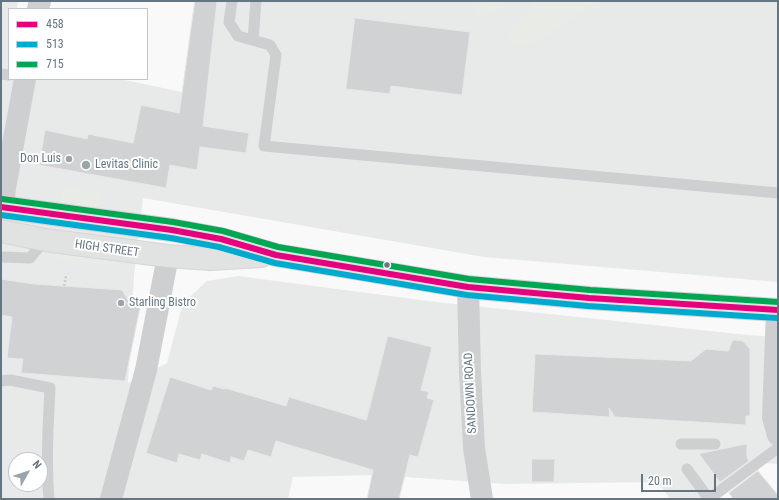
<!DOCTYPE html>
<style>
body{margin:0}
#map{position:relative;width:779px;height:500px;overflow:hidden;background:#f9f9f9;font-family:"Roboto Condensed",sans-serif}
canvas{display:block}
.frame{position:absolute;inset:0;border:2px solid #657683;pointer-events:none}
.legend{position:absolute;left:8px;top:8px;width:140px;height:72px;box-sizing:border-box;background:#fff;border:1px solid #c1c8cd;margin:0;padding:5px 7px;list-style:none;font-size:12px;color:#657683}
.legend li{display:flex;align-items:center;gap:8px;height:20px}
.legend b{width:20px;border:1px solid #c1c8cd}
.north{position:absolute;left:8px;top:452px;width:40px;height:40px;box-sizing:border-box;background:#fff;border:1px solid #c1c8cd;border-radius:50%;rotate:51deg;font-size:11px;font-weight:700;line-height:16px;text-align:center;color:#657683}
.north::after{content:'';display:block;margin:auto;width:14px;height:18px;background:#99a4ac;clip-path:polygon(50% 0,100% 100%,50% 72%,0 100%)}
.scale{position:absolute;left:641px;top:474px;width:75px;height:18px;box-sizing:border-box;border:2px solid #657683;border-top:0;padding-left:5px;font-size:12px;line-height:14px;white-space:nowrap;color:#657683;-webkit-text-stroke:3px #fff;paint-order:stroke}
</style>
<div id="map">
<canvas width="779" height="500"></canvas>
<div class="frame"></div>
<ul class="legend">
<li><b style="height:5px;background:#e5007d"></b>458</li>
<li><b style="height:5px;background:#00a9ce"></b>513</li>
<li><b style="height:5px;background:#00a651"></b>715</li>
</ul>
<div class="north">N</div>
<div class="scale">20 m</div>
</div>
<script>
const ctx = document.querySelector('canvas').getContext('2d');
ctx.lineJoin = 'round';
function paint(path, color) { ctx.fillStyle = color; ctx.fill(path, 'evenodd'); }
function stroke(path, color, width, dash) { ctx.strokeStyle = color; ctx.lineWidth = width; ctx.lineCap = dash ? 'butt' : 'round'; ctx.setLineDash(dash || []); ctx.stroke(path); }
function label(font, color, halo, rows, align = 'center') {
  ctx.font = font + ' "Roboto Condensed",sans-serif'; ctx.lineWidth = 4; ctx.setLineDash([]); ctx.textBaseline = 'middle'; ctx.strokeStyle = halo; ctx.fillStyle = color; for (const [text, x, y, turn = 0] of rows) {
    ctx.save(); ctx.translate(x, y); ctx.rotate((+turn || 0) * Math.PI / 180); ctx.textAlign = isNaN(turn) ? turn : align; if (halo) ctx.strokeText(text, 0, 0); ctx.fillText(text, 0, 0); ctx.restore();
  }
}
paint(new Path2D(`
 M1,1h17l-1,8h-8v70h111l62,13 13,-91h583v281l-294,-25 -341,-59 -9,77 -6,108 39,-20 16,-60 24,-22 31,-5 198,26 312,33 30,2v127l-13,-1 -47,36h-48l-12,-17 -152,2 -131,-9 -82,2 -5,22h-287zM16,460h24v24h-24z`), '#e8e9e9');
paint(new Path2D(`
 M484,1h22l-7,7 -22,13 -3,-13z
 M534,1h65l-61,40 -23,5 -8,-12 17,-17z
 M63,186l38,8 -1,11 -3,3 -38,-4z
 M1,246l25,3 3,2 -3,2 -25,-3z
 M52,254l54,5 1,4 -4,2 -49,-8 -3,-2z`), '#e8ebe6');
const building = new Path2D(`
 M195,1h22l-14,125 46,7 -3,20 -46,-6 -3,23 -27,-5 -4,23 -127,-23 6,-35 42,9 1,-5 45,9 8,-38 38,8z
 M355,18l115,14 -8,63 -71,-9 -1,8 -44,-5z
 M1,279l33,5 88,6 6,10 13,3 -16,78 -104,-8 2,-14 -16,-1 5,-41 -11,-2z
 M388,336l44,11 -11,43 8,2 -2,6 7,2 -16,57 -8,-2 -11,44h-32l6,-29 -97,-29 -5,16 -23,-7 -4,11 -13,-4 -1,6 -28,-9 -2,6 -21,-6 -2,9 -31,-10 24,-76 41,13 2,-4 11,3 1,-1 61,18 3,-9 77,23z
 M733,340l10,1 7,8v67h-4v9l-131,-8 -6,-9 1,9 -78,-5 3,-58 156,7 15,-12 22,2z
 M747,444v14l2,3 -29,21 -21,-28z
 M532,459h23l-1,23h-22z
 M758,471l20,24v4h-45l-4,-6z`);
paint(building, '#d0d2d3');
stroke(building, '#e8e8e8', 1);
const primary = new Path2D(`
 M1,207l171,23 49,9 55,16 192,32 121,11 189,12
 M1,231l44,9 123,16 42,3 51,-3`);
stroke(primary, '#d5d6d7', 24);
stroke(new Path2D(`
 M64,286l2,-10`), '#cbcccd', 2.5, [2, 2]);
stroke(new Path2D(`
 M232,1l-3,21 9,14 32,9 6,10 -12,91 514,47
 M253,40l3,-39
 M1,74l8,1
 M1,257l29,1 15,-18
 M1,381l9,-1 40,8c-2,37 -4,74 -1,111
 M681,444h34
 M687,469l22,30 69,-51`), '#cecfd0', 11);
stroke(new Path2D(`
 M38,9l2,-8
 M3,207l2,-19 20,-109
 M468,287l2,85 4,76 8,51
 M777,310l-4,107 5,18
 M111,499l35,-129 22,-114`), '#cecfd0', 22);
stroke(primary, '#e1e2e2', 22);
stroke(new Path2D(`
 M1,207l171,23 49,9 55,16 192,32 121,11 189,12`), '#e5007d', 6);
stroke(new Path2D(`
 M1,215l170,23 48,9 56,16 192,32 121,11 189,12`), '#00a9ce', 6);
stroke(new Path2D(`
 M2,199l171,23 50,9 55,16 191,32 121,11 188,12`), '#00a651', 6);
for (const [x, y, r, color] of [
 [69,159,4,"#99a4ac"],
 [86,165,5,"#99a4ac"],
 [387,265,3.5,"#657683"],
 [121,303,4,"#99a4ac"]
]) { const dot = new Path2D(); dot.arc(x, y, r, 0, 2 * Math.PI); ctx.fillStyle = color; ctx.fill(dot); stroke(dot, '#fff', 1.5); }
label('12px', '#657683', '#fff', [
 ["Don Luis",61,159,"right"],
 ["Levitas Clinic",95,165],
 ["Starling Bistro",129,303]
], 'left');
label('12px', '#657683', '#fff', [
 ["HIGH STREET",107,249,8],
 ["SANDOWN ROAD",471,393,-93]
]);
</script>
